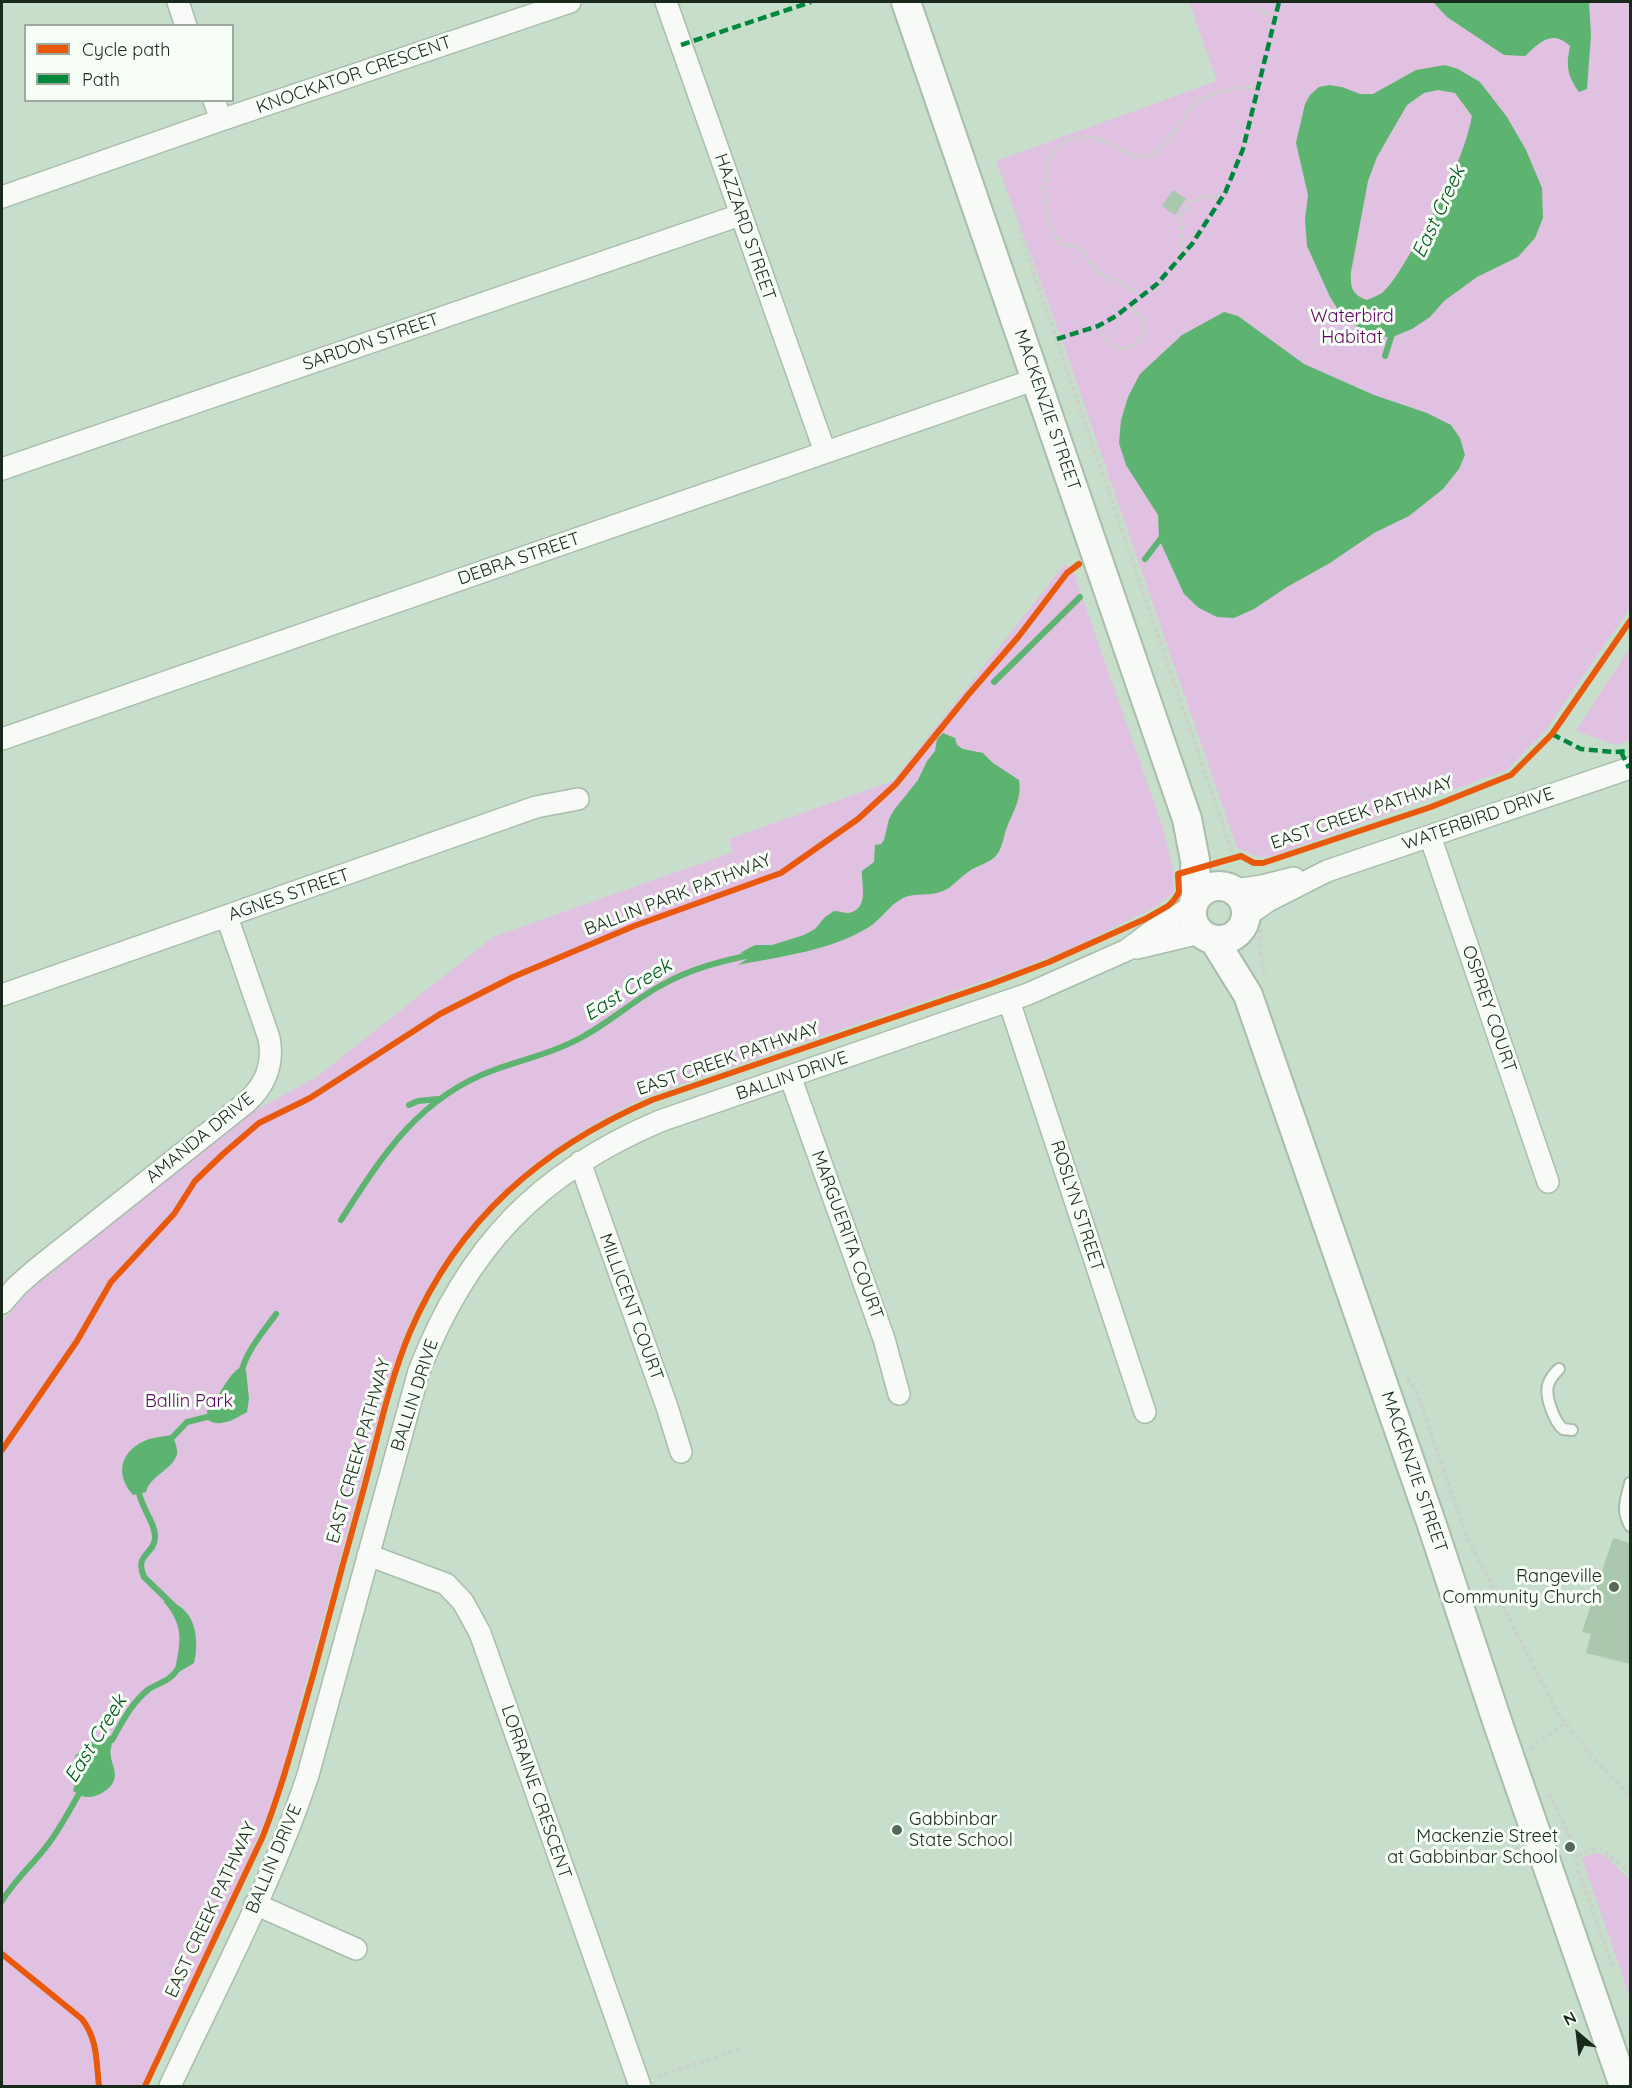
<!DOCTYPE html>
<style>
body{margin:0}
#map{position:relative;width:1632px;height:2088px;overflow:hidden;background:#c7deca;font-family:Quicksand,sans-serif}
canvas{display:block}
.frame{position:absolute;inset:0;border:3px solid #19291b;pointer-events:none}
.legend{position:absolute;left:24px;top:24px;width:210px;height:78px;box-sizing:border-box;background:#f6fef6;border:2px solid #9ea99e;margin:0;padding:8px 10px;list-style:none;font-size:18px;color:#19291b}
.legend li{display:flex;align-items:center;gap:12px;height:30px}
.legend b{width:30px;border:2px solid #9ea99e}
.north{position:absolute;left:1548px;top:2004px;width:60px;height:60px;-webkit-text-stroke:4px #f6fef6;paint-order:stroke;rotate:332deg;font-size:16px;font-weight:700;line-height:24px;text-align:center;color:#19291b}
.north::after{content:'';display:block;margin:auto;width:21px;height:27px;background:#19291b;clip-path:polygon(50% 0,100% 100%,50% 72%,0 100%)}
</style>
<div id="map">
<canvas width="1632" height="2088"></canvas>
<div class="frame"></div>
<ul class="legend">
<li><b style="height:8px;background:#e8590c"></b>Cycle path</li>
<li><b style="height:8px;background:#00873e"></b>Path</li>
</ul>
<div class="north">N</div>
</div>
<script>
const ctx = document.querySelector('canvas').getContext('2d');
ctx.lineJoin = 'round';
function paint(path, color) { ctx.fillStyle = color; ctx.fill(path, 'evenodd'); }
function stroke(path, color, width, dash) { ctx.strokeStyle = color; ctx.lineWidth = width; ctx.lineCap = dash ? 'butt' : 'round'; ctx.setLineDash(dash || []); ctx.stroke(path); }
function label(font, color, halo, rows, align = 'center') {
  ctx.font = font + ' Quicksand,sans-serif'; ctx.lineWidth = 6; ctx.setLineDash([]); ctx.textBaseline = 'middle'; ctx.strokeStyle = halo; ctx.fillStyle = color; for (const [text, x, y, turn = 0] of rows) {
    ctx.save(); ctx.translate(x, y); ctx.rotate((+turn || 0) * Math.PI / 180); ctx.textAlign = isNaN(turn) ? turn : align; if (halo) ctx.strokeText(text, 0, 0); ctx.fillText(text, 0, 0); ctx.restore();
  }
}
paint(new Path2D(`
 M1189,2h441v606l-84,122 -39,40 -234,86 -14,1 -22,-9 -176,-511 -65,-176 221,-80z
 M1064,565l8,3 90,257 11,44 1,24 -22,16 -82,40 -51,20 -369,126c-83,39 -145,83 -199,159 -18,24 -34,50 -45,78 -23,58 -36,119 -53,179 -23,86 -48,172 -70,258l-11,34 -26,62 -104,221h-140v-763l23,-28 17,-15 212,-169 63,-34 176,-140 240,-85 -4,-13 164,-58z
 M1630,647v93l-14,5 -40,-14z
 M1596,1853l8,2 26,25v118l-48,-140z`), '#e0c1e1');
paint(new Path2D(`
 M1433,2h156l2,33 -4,54 -8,3c-12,-17 -13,-26 -9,-46 -18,-17 -30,-4 -45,10l-21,-1 -57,-38z
 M1445,65l13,4 22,13 27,35 19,33 16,38 1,30 -8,20 -17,19 -41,20 -33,24 -14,16 -18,12 -22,9 -28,-9 -18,-10 -14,-22 -23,-51 -2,-27 3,-24 -12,-52 9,-39 5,-9 9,-8 10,-2 13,2 18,7h13l43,-24zM1438,90l17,3 17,23c-9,46 -37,96 -61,136 -8,13 -17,29 -27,39 -4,4 -11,6 -17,9 -15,-5 -17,-13 -16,-28l17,-91 9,-24 30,-52 17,-12z
 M1224,312l14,4 66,48 70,31 53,18 24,12 9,13 5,17 -6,14 -16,20 -34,27 -35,17 -44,30 -43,24 -33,22 -20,9 -17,-1 -18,-9 -15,-14 -25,-55 -1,-24 -32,-50 -7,-22 2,-23 7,-23 12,-23 42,-39z
 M943,733l12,5 2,7 6,4 20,4 10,10 26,17c3,18 -5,30 -12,47 -3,8 -4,18 -9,26 -6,10 -21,12 -30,19 -9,6 -15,15 -25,19 -13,6 -27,1 -40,7 -14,7 -21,21 -34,29 -39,24 -87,29 -131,38l15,-10 -13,-2 15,-8h17l32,-10 11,-6 10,-12 9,-6c5,0 10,2 14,2 22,-3 13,-30 14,-42l12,-9 1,-17 6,-1 3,-4 5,-21 5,-9 24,-30 9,-19 8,-10 2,-12z
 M242,1367l4,3 3,29 -2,13c-12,7 -26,16 -39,8l-1,-9c12,-12 21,-39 35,-44z
 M173,1435c1,6 5,13 4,19 -4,16 -27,21 -31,38l-13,3c-20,-23 -11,-46 16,-56 8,-2 16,-3 24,-4z
 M163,1601c4,1 10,2 14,4 20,10 22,39 17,58l-20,12c6,-31 12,-48 -11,-74z
 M116,1733c-3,8 -7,16 -5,24 1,8 6,15 3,23 -3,10 -18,18 -28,17 -4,0 -9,-4 -13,-6l2,-7 -4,-15 5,-14 13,-13 12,-1z`), '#5db470');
stroke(new Path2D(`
 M1385,356l8,-25
 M1145,559l20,-26
 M994,682l86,-85
 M409,1105l9,-4 20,-2
 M341,1220c41,-64 78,-123 153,-150 31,-11 62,-18 90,-34 27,-15 49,-35 76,-50 31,-18 65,-26 100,-33
 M241,1374c4,-22 23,-43 35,-60
 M169,1441l18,-19 28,-7
 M138,1487c1,19 18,35 17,51 -1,17 -21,16 -11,39l32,31
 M112,1740c10,-18 20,-38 37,-51 10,-6 22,-9 28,-19
 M2,1901c12,-20 30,-36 44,-54 15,-19 25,-40 37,-60`), '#5db470', 6);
paint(new Path2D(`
 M1173,190l13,9 -11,16 -13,-9z
 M1613,1538l17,5v121l-44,-11 5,-19 -9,-2z`), '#a9c8ad');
const service = new Path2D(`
 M1559,1369c-5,5 -9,9 -11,16 -3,12 6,36 15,44l9,1
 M1630,1483c-4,18 -9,26 0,43`);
const minor = new Path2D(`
 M178,2l8,24
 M666,2l159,450
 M214,100l7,20
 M2,197l219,-77 349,-118
 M2,469l738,-254
 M2,739l1034,-360
 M1430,836l118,346
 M1235,890l27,-4 32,-8
 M1246,916l22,-15 59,-30 303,-103
 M1137,948l63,-15
 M2,995l534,-188 42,-8
 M1009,1001l136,411
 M790,1076l94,263 15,55
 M580,1162l87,245 14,45
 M2,1303l15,-17 17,-15 213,-169c19,-18 27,-38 22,-64l-42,-121
 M368,1555l78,29 17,18 17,31 160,453
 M255,1904l101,45
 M170,2086c48,-102 102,-203 138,-311l111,-404c48,-124 119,-198 241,-250l368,-127 99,-44 24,-18 42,-26`);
const secondary = new Path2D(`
 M906,2l281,817 8,41 1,39
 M1192 913a27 27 0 1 1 54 0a27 27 0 1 1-54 0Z
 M1214,940l34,55 184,530 66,199 126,362`);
stroke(service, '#aabcac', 14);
stroke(minor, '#aabcac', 24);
stroke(secondary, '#aabcac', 32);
stroke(new Path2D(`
 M1252,2l7,8 16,8
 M1019,230l215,627
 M1184,253l-4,-37 11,-15 34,-8
 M1141,296l-21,-14 -23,-11 -6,-6 -10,-18 -20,-3c-24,-31 -27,-112 29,-107 24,2 43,31 67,15 9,-6 16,-20 23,-29 4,-6 8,-13 14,-18 15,-15 45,-16 65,-19
 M1098,326c9,18 25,32 43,14 4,-4 6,-7 5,-12 -1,-8 -10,-17 -15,-24
 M1261,929c-4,15 1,31 4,46
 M1407,1378l9,12 51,147 92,178 32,40 39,41
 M1530,1749l35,-27
 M1549,1793c13,29 27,48 30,80l35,96
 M1578,1856l12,-6 10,-2 30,25
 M657,2077l85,-29`), '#cbd2cc', 4, [4.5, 3]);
stroke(service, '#f7faf7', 10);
stroke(minor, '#f7faf7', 21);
stroke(secondary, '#f7faf7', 28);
stroke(new Path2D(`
 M681,45l130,-43
 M1057,339l41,-13 18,-10 41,-32 35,-40 33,-51 18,-44 36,-147
 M1552,734l29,15 33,3 16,-1
 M1621,752l8,16`), '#00873e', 4.5, [9, 4.5]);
stroke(new Path2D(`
 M2,1450l75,-109 34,-59 63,-68 21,-33 28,-27 36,-31 51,-25 130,-84 73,-37 121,-51 147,-53 77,-54 38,-35 72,-89 51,-59 48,-63 12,-9
 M2,1954l80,65c16,21 14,42 17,67
 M145,2086l118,-250c21,-54 35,-109 51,-164 16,-61 33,-123 50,-184 14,-52 25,-106 46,-156 48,-112 131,-184 242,-232l339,-116 58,-22 96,-43 23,-13 6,-6 5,-8 -1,-18 63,-18 13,7h9l168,-56 80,-32 41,-41 78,-113`), '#e8590c', 6);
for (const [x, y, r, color] of [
 [1614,1587,6,"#566858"],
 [897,1830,6,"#566858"],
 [1570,1847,6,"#566858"]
]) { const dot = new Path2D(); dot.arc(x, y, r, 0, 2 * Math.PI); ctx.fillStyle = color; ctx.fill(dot); stroke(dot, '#f6fef6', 2); }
label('18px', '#19291b', '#f6fef6', [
 ["KNOCKATOR CRESCENT",354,75,-19],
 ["HAZZARD STREET",745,227,71],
 ["SARDON STREET",371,342,-19],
 ["MACKENZIE STREET",1047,410,71],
 ["DEBRA STREET",519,559,-19],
 ["EAST CREEK PATHWAY",1362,813,-19],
 ["WATERBIRD DRIVE",1478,819,-19],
 ["AGNES STREET",289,895,-19],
 ["BALLIN PARK PATHWAY",678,895,-21],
 ["OSPREY COURT",1489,1009,71],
 ["EAST CREEK PATHWAY",728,1059,-19],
 ["BALLIN DRIVE",792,1076,-19],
 ["AMANDA DRIVE",200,1138,-39],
 ["ROSLYN STREET",1077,1206,72],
 ["MARGUERITA COURT",847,1235,70],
 ["MILLICENT COURT",631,1307,70],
 ["BALLIN DRIVE",415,1395,-72],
 ["EAST CREEK PATHWAY",359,1451,-74],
 ["MACKENZIE STREET",1414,1472,71],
 ["LORRAINE CRESCENT",536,1792,71],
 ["BALLIN DRIVE",274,1859,-67],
 ["EAST CREEK PATHWAY",211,1910,-65]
]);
label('18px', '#600762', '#f6fef6', [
 ["Waterbird",1352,317],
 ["Habitat",1352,338],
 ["Ballin Park",189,1402]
]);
label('18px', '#19291b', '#f6fef6', [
 ["Rangeville",1602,1577],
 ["Community Church",1602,1598],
 ["Gabbinbar",909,1820,"left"],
 ["State School",909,1841,"left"],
 ["Mackenzie Street",1558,1837],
 ["at Gabbinbar School",1558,1858]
], 'right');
label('italic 20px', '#02561d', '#f6fef6', [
 ["East Creek",1439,212,-65],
 ["East Creek",628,990,-32],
 ["East Creek",96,1739,-58]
]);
</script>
